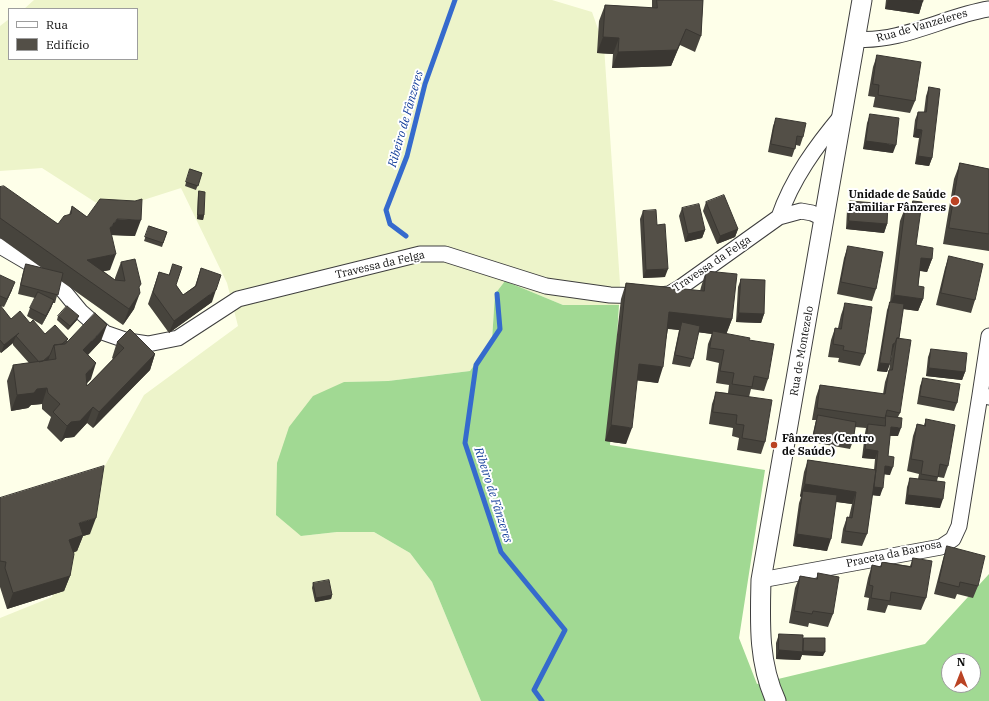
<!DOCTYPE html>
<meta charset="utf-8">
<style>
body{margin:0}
#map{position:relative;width:989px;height:701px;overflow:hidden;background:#feffe9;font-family:"IBM Plex Serif",serif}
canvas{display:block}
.legend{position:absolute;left:8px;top:8px;width:130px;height:52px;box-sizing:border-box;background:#fff;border:1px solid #9d9d9d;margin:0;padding:5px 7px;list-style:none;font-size:12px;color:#0b0b0b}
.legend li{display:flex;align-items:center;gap:8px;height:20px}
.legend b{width:20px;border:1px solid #9d9d9d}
.north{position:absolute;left:941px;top:653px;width:40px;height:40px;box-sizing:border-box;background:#fff;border:1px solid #9d9d9d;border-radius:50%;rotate:0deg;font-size:11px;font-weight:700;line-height:16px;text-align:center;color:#0b0b0b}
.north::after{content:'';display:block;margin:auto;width:14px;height:18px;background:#ba4324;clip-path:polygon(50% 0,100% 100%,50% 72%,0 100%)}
</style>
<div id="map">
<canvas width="989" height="701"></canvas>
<ul class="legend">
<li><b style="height:5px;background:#fff"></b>Rua</li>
<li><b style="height:11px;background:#534f47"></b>Edifício</li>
</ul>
<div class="north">N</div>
</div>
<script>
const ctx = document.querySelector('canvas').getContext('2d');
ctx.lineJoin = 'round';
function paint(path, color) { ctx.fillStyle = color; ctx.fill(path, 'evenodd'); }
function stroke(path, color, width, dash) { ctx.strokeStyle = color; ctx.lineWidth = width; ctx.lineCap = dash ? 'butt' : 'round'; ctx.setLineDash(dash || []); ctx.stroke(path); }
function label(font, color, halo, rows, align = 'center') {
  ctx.font = font + ' "IBM Plex Serif",serif'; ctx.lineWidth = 4; ctx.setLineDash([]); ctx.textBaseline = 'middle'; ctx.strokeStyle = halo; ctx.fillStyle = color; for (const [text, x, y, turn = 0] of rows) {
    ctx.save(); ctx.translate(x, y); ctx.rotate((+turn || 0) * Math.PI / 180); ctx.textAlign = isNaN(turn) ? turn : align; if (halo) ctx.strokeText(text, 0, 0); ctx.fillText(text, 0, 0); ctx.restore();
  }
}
paint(new Path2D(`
 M34,0h518l40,12 12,34 16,238 -1,21h-56l-58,-24 -10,13 -3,46 -22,31 -82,10 -44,1 -43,154 36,-4h37l36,21 22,29 49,119h-481v-83l52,-21 44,-115 48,-87 94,-69 -11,-43 -46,-95 -72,23 -67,-43 -42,3v-145l9,-7v40h128v-50h-113z`), '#edf4ca');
paint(new Path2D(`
 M505,281l58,24h56l-9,140 155,25 -26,168 18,46 168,-40 64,-70v127h-508l-49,-119 -22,-29 -36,-21h-37l-36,4 -25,-21 1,-52 12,-36 24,-31 31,-14 44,-1 82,-10 22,-31 3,-46zM949,661h24v24h-24z`), '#a1d993');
stroke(new Path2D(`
 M406,236l-16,-12 -4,-14 21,-54 18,-72 30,-84
 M497,294l3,35 -24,36 -11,78 36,109 64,78 -31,60 8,11`), '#356acd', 5);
const minor = new Path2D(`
 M856,39c45,4 89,-23 133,-30
 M779,217c13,-38 37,-71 63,-102
 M0,246l29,17 28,20 24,29 24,21 23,8 20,3 30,-6 60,-39 182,-45h25l101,32 64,9 40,1 19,-2 12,-7 98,-70 22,-6 11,2 13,6
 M989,336l-9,59 9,2
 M761,580l180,-33 12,-8 6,-13 21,-131`);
const tertiary = new Path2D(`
 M776,701c-18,-39 -16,-79 -15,-121l101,-580`);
stroke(minor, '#3e3e3e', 17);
stroke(tertiary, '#3e3e3e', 21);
stroke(minor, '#fff', 15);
stroke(tertiary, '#fff', 19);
paint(new Path2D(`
 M652,0h51l-2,36 -6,16 -15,-7 -9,21 -59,2 1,-14 -16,-1 2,-32 6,-16 47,3z
 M886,0h37l-4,14 -34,-5z
 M877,55l38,46 -5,12 -37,-6 2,-10 -7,-1 5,-29z
 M929,87l3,71 -3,8 -14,-2 4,-26 -6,-1 2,-17 3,-8h6l2,-16z
 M870,114l23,39 -30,-4 4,-26z
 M776,118l27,19 -3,9 -4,-1 -4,12 -24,-5 5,-26z
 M960,163l29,6v82l-46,-7 11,-65z
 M190,169l12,4 -6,17 -11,-4z
 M0,187l58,37 11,-9 3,-9 15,11 48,19 -24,-1 -1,35 -7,1 12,9v-2l6,-16 18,27 -5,20 -11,16 -62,-44 -6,22h-2l-2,5 -9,17 -15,-9 3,-8 5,-10 -17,-4 5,-22 3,-8 16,4 -42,-30z
 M199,191l5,24 -1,5 -6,-1 1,-23z
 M850,201l37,23 -3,9 -38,-4 1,-19z
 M913,201l3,44 16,14 -5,13 -7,-1 -2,15 5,13 -5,12 -15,-2 -4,29 1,75 -2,4v19h-8l-2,20 2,19 -6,-1 -4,22 -8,-1 -5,39 -5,12 -21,-3 2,-14 4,-12h2l3,-13 -16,-2 -9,49 -34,-5 6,-43 2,-6 -1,-1 4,-24 4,-12 66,10 1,-11 -13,-1 3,-25 1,-5 -11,-1 -2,14 -3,8 -39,-7 5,-22h-4l4,-23 4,-12 63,9 2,-12 4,-12 3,-18 -5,20 -10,-1 10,-61 3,-8 10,-81 5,-13 5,1z
 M706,202l32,27 -3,8 -18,7 -14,-33z
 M682,208l23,22 -3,8 -17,4 -6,-26z
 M643,211l14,14 8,52 -22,1 -3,-59z
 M149,226l18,6 -5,15 -18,-6z
 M848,246l28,43 -4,12 -35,-7 7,-36z
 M949,256l26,44 -4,13 -35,-8 9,-37z
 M173,264l3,21 7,10 12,-9 6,-18 11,34 -43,31 -21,-29 11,-32 10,3z
 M706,271l26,48 -6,15 23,6 19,39 -4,12 -13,-2 -2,8 16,45 -4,12 -24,-4 2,-12 -7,-2 1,-8 -24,-4 3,-20 4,-12 12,1 1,-8 -13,-2 3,-20 -13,-3 2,-16 4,-10 -14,-2 -5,27 -3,8 -18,-3 7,-34 -11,-1 -10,54 -21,-3 -11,64 -21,-3 16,-142 5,-16 74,8 1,-4z
 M0,275l12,15 -8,17 -4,-1 11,13 19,4 15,11 23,5 -1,2h34l-13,14 3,24 -4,4v3l26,-27 -1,-1 5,-16 38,12 -5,16 -57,58 -6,-5 -13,14 -9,1 -4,4 -14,-14 4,-11 -9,-8v-5l-11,1 -3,3 -17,3 -4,-30 6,-16 16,-2 -16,-18v-2l-12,10 -1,-1z
 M741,279l23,35 -3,9 -25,-1 2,-35z
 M845,303l20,51 -5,12 -22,-4 1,-4 -11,-1 3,-17 4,-12h3l3,-13z
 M58,316l19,4 -9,10 -11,-10z
 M931,349l34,23 -3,8 -36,-4 2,-19z
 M923,378l34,25 -3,8 -37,-7 3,-18z
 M926,419l22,47 -4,12 -6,-1 -1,4 3,27 -35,-4 2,-17 3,-9 8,1 1,-5 -12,-3 6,-35 4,-12 7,1z
 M0,498l90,36 -7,2 -6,15 -4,2 -3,23 -6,15 -57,18 -7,-22z
 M947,546l31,40 -5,12 -16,-4 -2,5 -21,-5 9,-35z
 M913,558l13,40 -5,12 -33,-5 -3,8 -18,-3 2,-12 -5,-1 4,-19 4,-13 8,2 2,-5 28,4z
 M818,573l15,41 -5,13 -19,-4 -1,4 -19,-4 6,-35 5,-12 16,3z
 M313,583l19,12 -1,4 -16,3 -3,-14z
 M779,634l24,5 20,17 -21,-1 -2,5 -24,-1v-16z`), '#47443d');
paint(new Path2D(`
 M888,0h25l10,1 -4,13 -34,-5z
 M686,29l-15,37 -59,2 6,-16z
 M603,37l16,1 -6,16 -16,-1z
 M916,129l6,1 -3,8 -6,-1z
 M866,141l30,4 -3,8 -30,-4z
 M918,156l14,2 -3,8 -14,-2z
 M198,215h6l-1,5 -6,-1z
 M117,219l24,1 -6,16 -24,-1 -1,-7z
 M849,221l38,3 -3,9 -38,-4z
 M738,229l-3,8 -18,7 3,-8z
 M705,230l-3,8 -17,4 3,-8z
 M116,254l-6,16 -28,6 5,-16z
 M921,258l11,1 -5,13 -10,-2z
 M668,269l-3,8 -22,1 3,-8z
 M15,282l-3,8 -8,17 3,-8z
 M216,290l-4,12 -43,31 5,-12z
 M140,293l-6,16 -11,16 6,-16z
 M894,295l29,4 -5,12 -29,-4z
 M54,300l-3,8 -9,17 4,-9z
 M669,312l63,7 -6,16 -13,-4 -1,3 -32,-4 2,-8 -3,8 -15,-2z
 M739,313l25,1 -3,9 -25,-1z
 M79,316l-2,4 -9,10 2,-4z
 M107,325l-6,16 -24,25 6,-16z
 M19,333l-3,3 -3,7 -12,10 3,-8z
 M895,343l-3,9h-2l3,-8z
 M155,354l-5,16 -57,58 6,-16z
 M50,355l-2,6 -7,3z
 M96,363l-5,16 -11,11 6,-16z
 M880,363l10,1 -3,8 -10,-1z
 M639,364l24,3 -5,16 -25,-3z
 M929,368l36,4 -3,8 -36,-4z
 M47,388l-5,16 -11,1 -3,3 -17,3 6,-16 20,-6z
 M93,407l-6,16 -13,14 -9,1 -4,4 6,-16 4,-4z
 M611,425l21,3 -6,16 -21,-3z
 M891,427l10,1 -3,8 -10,-1z
 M865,449l13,2 -3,8 -13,-1z
 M885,466l8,1 -3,8 -8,-1z
 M805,484l51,8 -4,12 -49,-7v-6l-2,6 -1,-1z
 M874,487l9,1 -3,8 -9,-1z
 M908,495l35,4 -3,9 -35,-4z
 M96,518l-6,16 -7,2 -6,15 -13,4 5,-15 10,-17z
 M797,534l34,5 -4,12 -34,-5z
 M70,576l-6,15 -57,18 6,-16z
 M332,595l-1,4 -16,3 1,-4z
 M779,650l24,2 -3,8 -24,-1z
 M803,651l22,1 -2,4 -21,-1z`), '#3a3732');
const building = new Path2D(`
 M657,0h46l-2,36 -15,-7 -9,21 -59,2 1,-14 -16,-1 2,-32 52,3z
 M913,0h10v1z
 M877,55l44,7 -6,39 -37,-6 1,-10 -6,-1z
 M929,87l11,2 -8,69 -14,-2 4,-26 -6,-1 2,-17h8z
 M870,114l29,4 -3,27 -30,-4z
 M776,118l30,5 -3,14 -6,-1 -2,13 -24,-5z
 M960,163l29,6v65l-40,-6z
 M190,169l12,4 -4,13 -12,-4z
 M4,186l54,38 6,-8 7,-2 1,-8 15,11 13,-18 35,2 7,-2 -1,21 -24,-1 -7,9 6,26 -29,6 28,20 10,1 -4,-19 14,-3 6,25 -2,3 1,6 -11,16 -129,-91v-31z
 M199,191l6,1 -1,23h-6z
 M724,195l14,34 -18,7 -14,-34z
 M850,201l38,3 -1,20 -38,-3z
 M913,201l9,1 -6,43 17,3 -1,11 -11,-1 -3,28 6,1 -1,12 -29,-4 11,-87 7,1z
 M699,204l6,26 -17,4 -6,-26z
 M656,210l1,15 8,-1 3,45 -22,1 -3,-59z
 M149,226l18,6 -4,11 -18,-6z
 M848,246l35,6 -7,37 -35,-7z
 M949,256l34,8 -8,36 -34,-7z
 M26,264l37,9 -5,22 -37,-10z
 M173,264l9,3 -6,18 7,10 13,-9 5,-18 20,7 -5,15 -42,31 -21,-29 6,-20 10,3z
 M706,271l31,3 -5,45 -63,-7 -6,55 -24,-3 -7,64 -21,-3 15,-142 78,8z
 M0,275l15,7 -8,17 -7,-3z
 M741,279l24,1 -1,34 -25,-1z
 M38,292l16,8 -8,16 -16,-8z
 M890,302l14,2 -5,34h-2l-2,5 -2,1 -3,20 -10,-1z
 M845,303l27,4 -7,47 -22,-4 1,-4 -11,-2 2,-16 6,1z
 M0,305l11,14 9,-8 10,12 3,-3 12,14 10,-9 13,14 -6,5 -8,1 -4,10 -7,6 -4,1 -23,-26 3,-3 -15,12 -4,-5z
 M67,306l12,10 -9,10 -12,-10z
 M95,313l12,12 -24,25 13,13 -10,11 1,12 37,-38 -7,-6 13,-13 25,25 -56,58 -6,-5 -13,14 -9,1 -4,4 -14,-14 7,-8 -12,-11 -1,-5 -10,1 -3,4 -17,2 -4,-30 43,-6 -2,-14 11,-1z
 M682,322l18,4 -7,33 -18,-4z
 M713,331l37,7 -1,2 25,4 -6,35 -14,-3 -2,11 -20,-3 2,-11 -14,-2 4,-21 -14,-2z
 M897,338l14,2 -11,73 -13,-3 -2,8 -68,-10 3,-23 65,9 4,-24h3z
 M931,349l36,4 -2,19 -36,-4z
 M923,378l37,6 -3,19 -37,-7z
 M716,392l56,8 -7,42 -23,-4 2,-13 -8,-1 1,-9 -24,-3z
 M818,415l38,7 -3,19 -39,-7z
 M886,416l16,2 -1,10 -10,-1 -3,29 6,1 -1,10 -8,-1 -2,22 -9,-1 4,-36 -13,-2 3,-25 17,2z
 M926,419l29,6 -7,41 -8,-2 -2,13 -17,-3 2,-13 -12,-2 6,-35 8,2z
 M808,460l68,10 -9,64 -22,-3 2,-14 5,1 4,-26 -51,-8z
 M104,466l-8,52 -17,5 4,12 -14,5 5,14 -4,22 -57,17 -8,-25 1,-6 -6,-1v-63z
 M910,478l35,4 -2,17 -35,-4z
 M803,491l34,4 -6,44 -34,-5z
 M947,546l38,10 -7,30 -18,-4 -1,5 -20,-5z
 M913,558l19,3 -6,37 -35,-6 -1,9 -19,-3 2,-12 -4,-1 3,-20 9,2 1,-5 29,5z
 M818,573l21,4 -6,37 -20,-3 -1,3 -18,-3 6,-35 17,3z
 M329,580l3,15 -16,3 -3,-15z
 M779,634l24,1v17l-24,-2z
 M804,638h21v14l-22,-1z`);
paint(building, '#534f47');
stroke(building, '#3a3732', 1);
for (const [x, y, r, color] of [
 [955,201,5,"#ba4324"],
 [774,445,4,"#ba4324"]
]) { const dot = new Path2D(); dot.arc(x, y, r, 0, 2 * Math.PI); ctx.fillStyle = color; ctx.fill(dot); stroke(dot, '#fff', 1.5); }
label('11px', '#0b0b0b', '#fff', [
 ["Rua de Vanzeleres",922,26,-16],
 ["Travessa da Felga",712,264,-34],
 ["Travessa da Felga",380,265,-13],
 ["Rua de Montezelo",802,351,-80],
 ["Praceta da Barrosa",894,554,-12]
]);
label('bold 11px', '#0b0b0b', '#fff', [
 ["Unidade de Saúde",946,195],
 ["Familiar Fânzeres",946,208],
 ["Fânzeres (Centro",782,439,"left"],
 ["de Saúde)",782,452,"left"]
], 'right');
label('italic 12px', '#153f9b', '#fff', [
 ["Ribeiro de Fânzeres",406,119,-74],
 ["Ribeiro de Fânzeres",493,495,72]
]);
</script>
